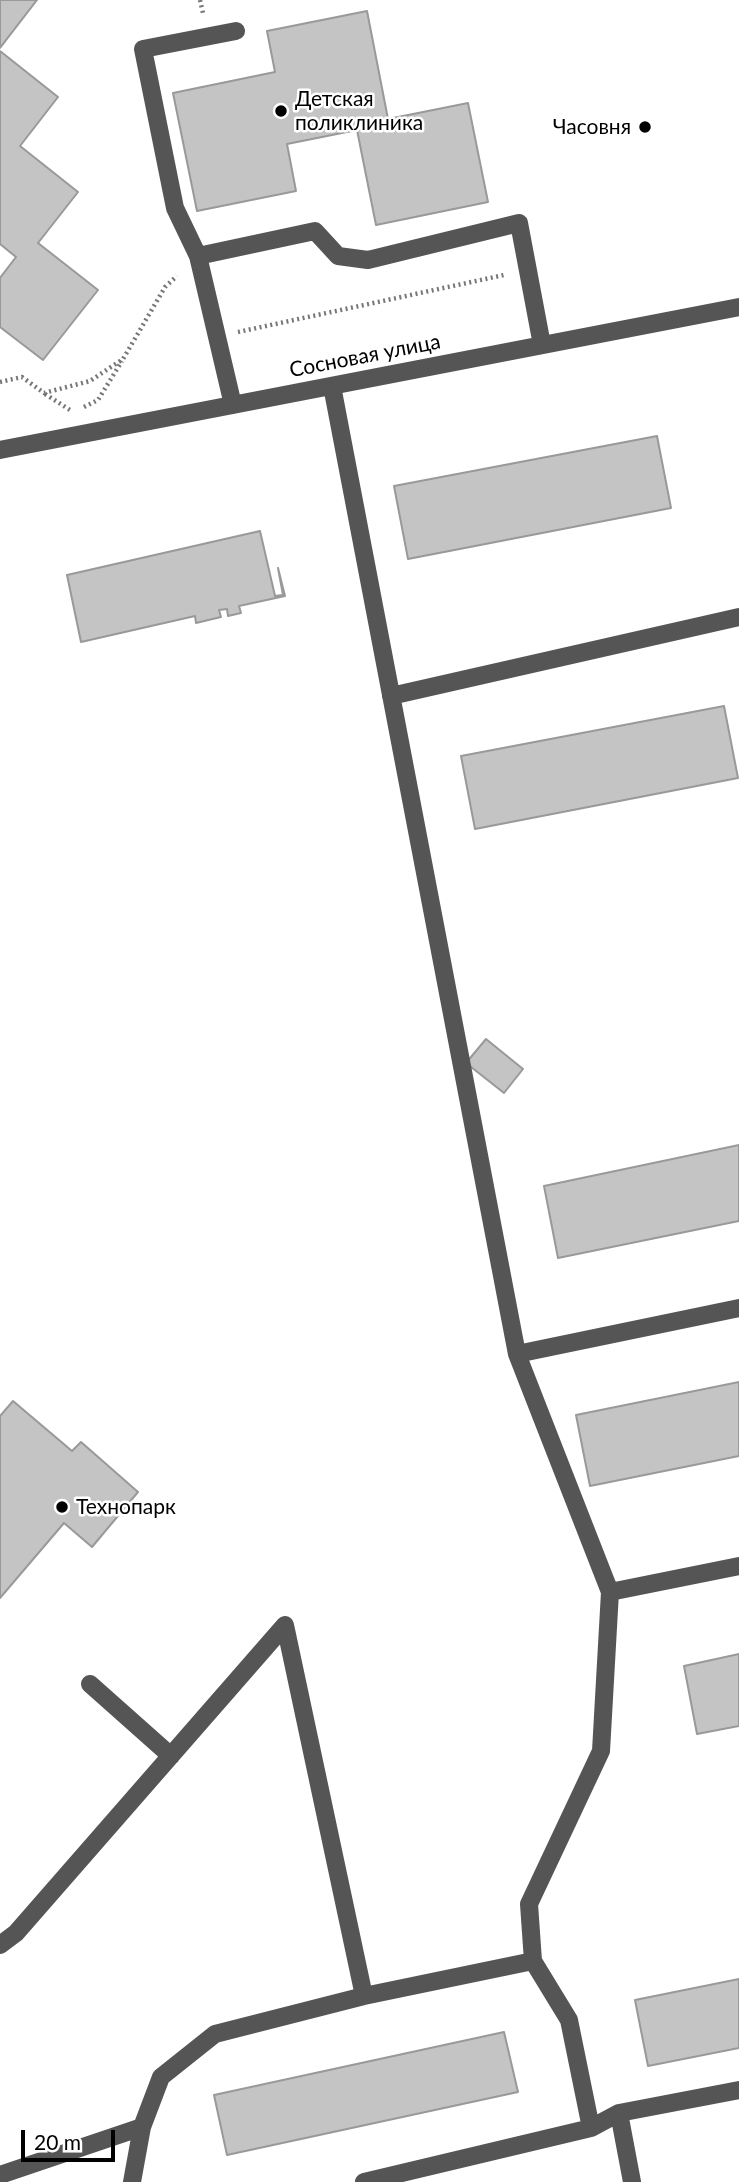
<!DOCTYPE html>
<meta charset="utf-8">
<style>
body{margin:0}
#map{position:relative;width:739px;height:2182px;overflow:hidden;background:#fff;font-family:Lato,sans-serif}
canvas{display:block}
.scale{position:absolute;left:21px;top:2130px;width:94px;height:32px;box-sizing:border-box;border:4px solid #000;border-top:0;padding-left:9px;font-size:21px;line-height:24px;white-space:nowrap;color:#000;-webkit-text-stroke:5px #fff;paint-order:stroke}
</style>
<div id="map">
<canvas width="739" height="2182"></canvas>
<div class="scale">20 m</div>
</div>
<script>
const ctx = document.querySelector('canvas').getContext('2d');
ctx.lineJoin = 'round';
function paint(path, color) { ctx.fillStyle = color; ctx.fill(path, 'evenodd'); }
function stroke(path, color, width, dash) { ctx.strokeStyle = color; ctx.lineWidth = width; ctx.lineCap = dash ? 'butt' : 'round'; ctx.setLineDash(dash || []); ctx.stroke(path); }
function label(font, color, halo, rows, align = 'center') {
  ctx.font = font + ' Lato,sans-serif'; ctx.lineWidth = 5; ctx.setLineDash([]); ctx.textBaseline = 'middle'; ctx.strokeStyle = halo; ctx.fillStyle = color; for (const [text, x, y, turn = 0] of rows) {
    ctx.save(); ctx.translate(x, y); ctx.rotate((+turn || 0) * Math.PI / 180); ctx.textAlign = isNaN(turn) ? turn : align; if (halo) ctx.strokeText(text, 0, 0); ctx.fillText(text, 0, 0); ctx.restore();
  }
}
const building = new Path2D(`
 M0,0h37l-37,48z
 M367,11l21,108 80,-16 20,99 -112,23 -19,-95 -70,14 9,47 -99,20 -24,-118 102,-21 -8,-41z
 M0,51l58,46 -38,49 58,46 -40,51 60,47 -55,70 -43,-33v-49l16,-21 -16,-13z
 M657,436l14,72 -263,51 -14,-73z
 M260,531l15,65 8,-1 -5,-27 7,28 -46,10 2,7 -13,3 -1,-7 -8,1 2,7 -25,6 -1,-7 -114,26 -14,-67z
 M724,706l14,72 -263,51 -14,-73z
 M486,1039l37,30 -19,24 -38,-30z
 M739,1145v76l-181,37 -14,-72z
 M739,1382v74l-149,30 -14,-71z
 M13,1401l59,50 9,-9 57,50 -46,55 -28,-24 -64,75v-182z
 M739,1654v72l-42,8 -13,-68z
 M739,1979v69l-91,18 -13,-66z
 M504,2032l14,60 -291,63 -13,-60z`);
paint(building, '#c4c4c4');
stroke(building, '#999', 2);
stroke(new Path2D(`
 M200,0l3,13
 M238,332l266,-57
 M0,382l22,-5 22,16 46,-12 33,-22 42,-72 12,-11
 M45,394l25,16
 M84,407l14,-7 24,-39`), '#777', 4.5, [2, 3.5]);
stroke(new Path2D(`
 M198,256l117,-25 23,25 30,4 151,-37 23,122
 M332,386l185,968 93,238 129,-26
 M233,405l-35,-149 -23,-48 -32,-159 93,-18
 M0,450l739,-143
 M391,696l348,-79
 M517,1354l222,-46
 M90,1684l81,72
 M0,1945l16,-12 269,-308 79,371
 M533,1961l-4,-57 72,-153 9,-159
 M619,2113l120,-23
 M142,2127l19,-50 54,-43 149,-38 169,-35 36,59 22,108 -227,54
 M591,2128l28,-15 13,69
 M0,2175l142,-48 -10,55`), '#555', 18);
for (const [x, y, r, color] of [
 [281,111,7,"#000"],
 [645,127,7,"#000"],
 [62,1507,7,"#000"]
]) { const dot = new Path2D(); dot.arc(x, y, r, 0, 2 * Math.PI); ctx.fillStyle = color; ctx.fill(dot); stroke(dot, '#fff', 2.5); }
label('21px', '#000', '#fff', [
 ["Детская",295,99],
 ["поликлиника",295,123],
 ["Часовня",631,127,"right"],
 ["Технопарк",76,1507]
], 'left');
label('21px', '#000', '#fff', [
 ["Сосновая улица",365,356,-11]
]);
</script>
